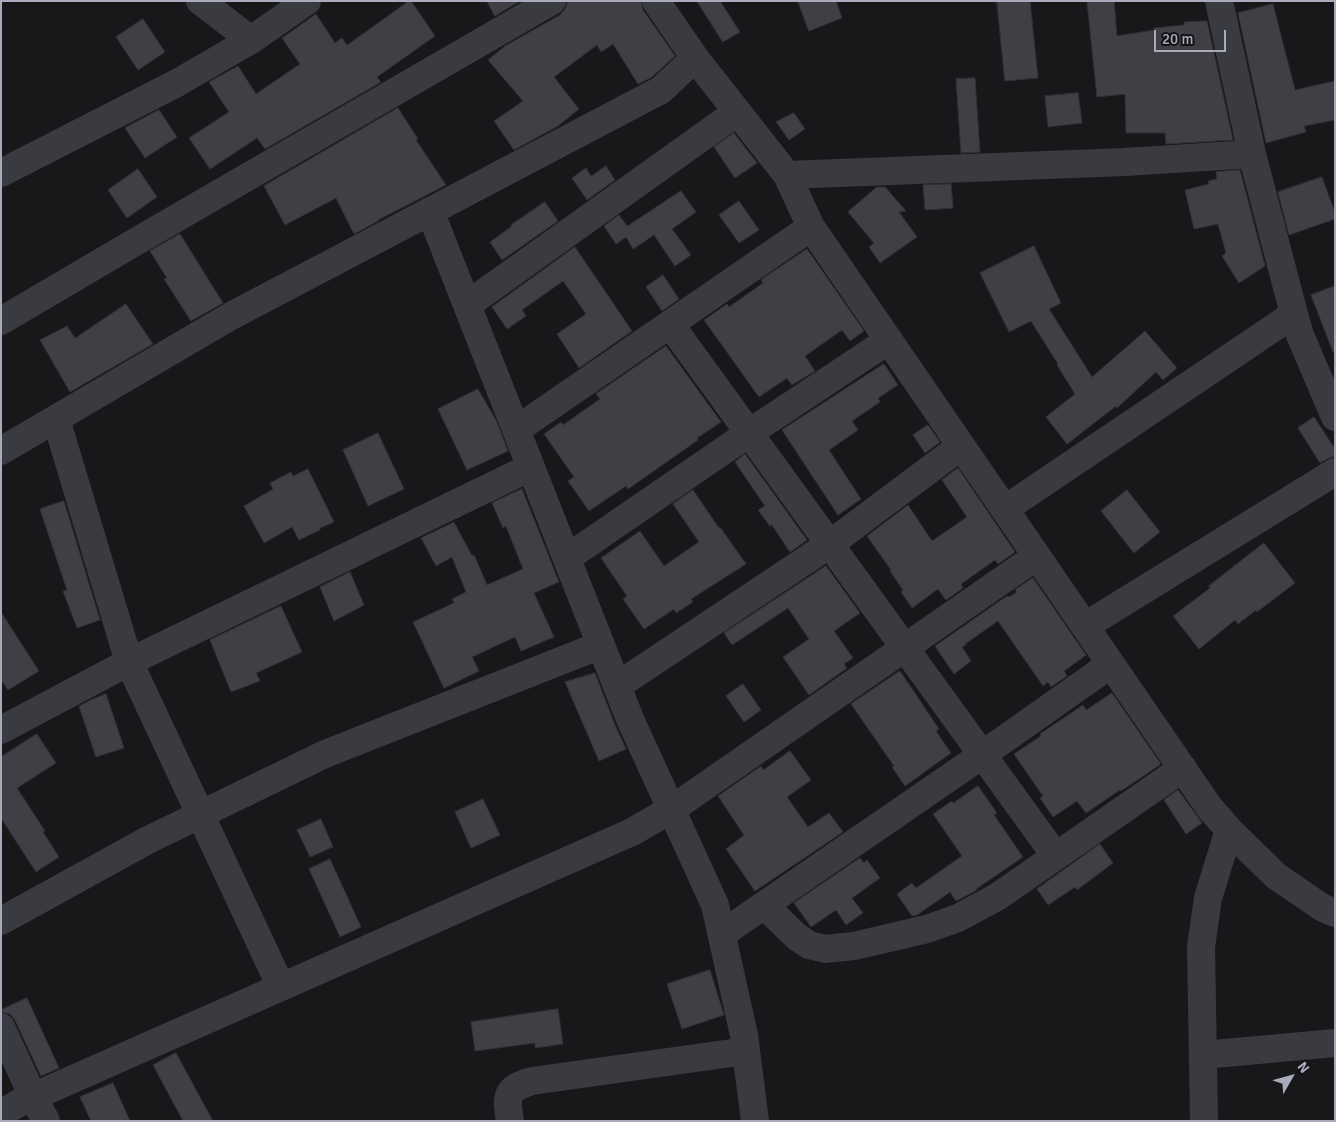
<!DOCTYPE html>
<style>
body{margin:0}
#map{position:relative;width:1336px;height:1122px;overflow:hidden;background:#18171a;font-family:Signika,sans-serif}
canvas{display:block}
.frame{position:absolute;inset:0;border:2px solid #a8abbb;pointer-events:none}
.north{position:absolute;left:1266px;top:1052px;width:50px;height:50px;-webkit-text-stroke:4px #131215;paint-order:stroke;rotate:52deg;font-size:14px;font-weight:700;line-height:20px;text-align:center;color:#a8abbb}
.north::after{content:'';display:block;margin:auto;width:18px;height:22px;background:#a8abbb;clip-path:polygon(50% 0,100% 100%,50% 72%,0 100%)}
.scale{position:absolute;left:1154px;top:30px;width:72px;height:22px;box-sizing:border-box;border:2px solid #a8abbb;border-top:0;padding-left:6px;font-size:15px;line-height:18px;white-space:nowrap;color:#a8abbb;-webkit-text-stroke:4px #131215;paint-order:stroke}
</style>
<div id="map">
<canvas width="1336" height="1122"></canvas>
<div class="frame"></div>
<div class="north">N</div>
<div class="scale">20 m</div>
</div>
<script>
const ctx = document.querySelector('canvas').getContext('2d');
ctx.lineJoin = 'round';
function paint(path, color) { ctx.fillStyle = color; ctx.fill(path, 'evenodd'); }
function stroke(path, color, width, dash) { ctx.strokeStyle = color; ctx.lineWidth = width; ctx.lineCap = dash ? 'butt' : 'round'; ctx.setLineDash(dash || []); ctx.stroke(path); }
const building = new Path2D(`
 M409,1h2l24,35 -58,41 4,5 -116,67 -8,-11 -47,31 -21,-31 40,-26 -20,-30 29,-16 18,28 44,-30 -18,-26 34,-24 19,29 7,-5 5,7z
 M487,1h33l-25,15z
 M568,1h73l2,9 32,46 -23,21 -14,7 -25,-40 -12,8 -4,-7 -43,32 25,32 -21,17 -44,24 -20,-29 29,-20 -35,-41 17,-14 55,-31 5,-6z
 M697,1h23l20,31 -17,10z
 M798,1h38l6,17 -33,13z
 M997,1h33l8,77 -33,3z
 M1098,1h16l3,35 37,-6v-2l30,-3v-3l23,-1 26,119 -67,4 -1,-11h-39l-1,-39 -28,3 -10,-95z
 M1273,4l22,86 40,-9v39l-31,6 2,6 -40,11 -28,-130z
 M143,19l22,33 -27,18 -22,-33z
 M975,78l5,74 -19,1 -5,-74z
 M1078,93l4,30 -34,4 -3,-31z
 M398,108l20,31 -2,1 30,45 -68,35v1l-24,13 -18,-36 -51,27 -21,-39z
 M159,110l18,27 -32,21 -20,-30z
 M794,113l11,16 -16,11 -13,-18z
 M734,133l23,30 -22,15 -21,-31z
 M606,166l9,14 -28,20 -15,-22 14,-10 5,8z
 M138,169l19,28 -30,21 -19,-28z
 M1240,170l25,96 -26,17 -17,-27 4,-3 -8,-29 -24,5 -9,-39 24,-6 -1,-3 9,-2 -1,-7z
 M1322,177l13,36v6l-46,16 -11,-43z
 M951,184l2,24 -28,2 -2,-25z
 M877,187h8l21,24 -7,1 18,25 -37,26 -11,-16 5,-4 -26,-31z
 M681,191l15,21 -24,17 19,26 -16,11 -21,-31 -21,14 -7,-12 -10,7 -12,-18 15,-11 8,11z
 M739,201l20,29 -20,13 -20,-28z
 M545,202l13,19 -56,39 -12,-18 22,-16 -1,-1z
 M180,234l43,69 -32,18 -27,-42 3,-1 -17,-27z
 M1034,246l27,57 -12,6 43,68 53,-46 32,37 -14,12 -7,-8 -39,36 -1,-2 -49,38 -21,-27 29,-23 -18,-29 1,-1 -27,-43 -22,11 -29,-59z
 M575,247l57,84 -53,37 -22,-34 29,-20 -23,-33 -41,29 4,6 -19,13 -15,-22z
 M807,249l57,82 -14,10 -8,-11 -37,26 10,15 -23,14 -5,-7 -28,19 -55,-77 23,-16 2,3 34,-24 -2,-3z
 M663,275l16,24 -17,12 -16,-24z
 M1335,286v66h-2l-22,-57z
 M126,304l27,40 -83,48 -30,-52 27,-14 8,12z
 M666,346l55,76 -24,16 1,2 -70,49 -2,-3 -37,25 -21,-30 6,-4 -30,-43 17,-12 2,3 37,-26 -4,-5z
 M884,364l14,21 -20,13 2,4 -28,19 6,9 -29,20 32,49 -23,16 -56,-85z
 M478,389l18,31 12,31 -41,19 -29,-61z
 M1314,417l21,32v7l-8,3 -7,4 -22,-35z
 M928,425l12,17 -15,11 -12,-18z
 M378,433l26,56 -36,17 -25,-56z
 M745,454l62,86 -17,12 -18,-27 -2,1 -12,-16 7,-4 -30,-44z
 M958,468l57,84 -17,12 -3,-4 -34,24 2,4 -17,12 -8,-11 -26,19 -11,-16 2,-2 -13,-19 1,-1 -24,-34 41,-31 24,36 35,-24 -25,-37z
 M308,469l26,53 -14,6v2l-21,10 -7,-13 -28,16 -20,-37 29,-17 -3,-6 21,-11 2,4z
 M522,489l37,93 -25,11 20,44 -33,14 -6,-14 -43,20 7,14 -35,17 -31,-66 41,-19 -2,-4 14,-7 -14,-35 -16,9 -15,-28 33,-16 18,34 2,-1 13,30 36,-16 -17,-43 -3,2 -11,-25z
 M693,490l26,38 1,-1 26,37 -55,35 2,3 -17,11 -2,-4 -30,20 -21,-30 4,-3 -26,-38 39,-27 24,35 35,-24 -26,-38z
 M1127,490l33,42 -26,21 -33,-42z
 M64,501l36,119 -23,8 -14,-37 4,-1 -27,-81z
 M1264,543l31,40 -38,29 -1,-2 -18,14 -3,-4 -36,29 -26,-33 37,-28 -1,-2z
 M826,566l34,47 -26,18 19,27 -9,6 3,4 -38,27 -26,-38 26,-18 -21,-31 -56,37 -8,-12z
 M350,572l14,33 -30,16 -14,-34z
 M1033,578l53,77 -22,16 3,5 -16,11 -3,-5 -5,4 -45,-65 -33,23 1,1 -4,2 9,14 -17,13 -19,-28 72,-50 2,1 8,-5 -2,-2z
 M281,606l21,46 -46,21 4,8 -29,11 -21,-52z
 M1,612l38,59 -31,19 -7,-10z
 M900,671l39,58 -3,2 15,22 -46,33 -13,-19 2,-1 -43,-62z
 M595,673l20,52 11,24 -27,12 -34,-79z
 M743,684l18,26 -17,12 -18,-26z
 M1112,693l49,71 -40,27 -1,-1 -34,23 -9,-12 -24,16 -13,-19 3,-2 -29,-42 27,-18 -1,-2 43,-29 3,5z
 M106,694l18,54 -28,9 -17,-51 14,-7z
 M37,734l19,29 -39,25 28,43 -2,1 16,25 -23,15 -35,-54v-61z
 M790,751l21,29 -24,17 21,30 21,-14 14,19 -88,59 -29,-42 18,-14 -26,-39 43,-30 2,4z
 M978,786l19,27 -3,2 29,42 -47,32 1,1 -21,11 -6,-9 -33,23 -5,1 -15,-22 15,-11 4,5 46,-32 -29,-42 19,-13 1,2z
 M1178,790l24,33 -16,11 -22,-34z
 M483,799l17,36 -29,13 -16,-36z
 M321,819l12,28 -23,10 -13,-27z
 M1100,844l13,19 -36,27 -2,-3 -27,18 -11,-16z
 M860,858l4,5 3,-3 13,18 -28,20 11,15 -17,12 -10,-15 -25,17 -17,-24z
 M330,859l31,68 -21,10 -31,-68z
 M710,970l14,45 -42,14 -15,-45z
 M27,998l32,70 -18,8 -26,-56 -5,-6 -9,-2v-2z
 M558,1009l5,35 -28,4v-5l-60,8 -4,-29z
 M176,1053l37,68h-30l-30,-56z
 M113,1083l17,38h-39l-11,-24z`);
paint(building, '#3f3f45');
stroke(building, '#323136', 1);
stroke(new Path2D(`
 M200,1l51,39
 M1219,1l33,153 42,160 6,21 35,82
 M695,58l92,117 24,52 398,580 20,23 47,46 47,32 12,5
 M1,173l176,-90 74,-43 56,-39
 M787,175l338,-13 127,-8
 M430,211l200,508 85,186 29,130 11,86
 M467,305l270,-193
 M1,321l141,-83 410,-237
 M670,324l385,531
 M56,419l73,243 152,325
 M516,430l295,-203
 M1,451l230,-135 430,-226 34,-32 -39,-57
 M1005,509l289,-195
 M567,558l182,-125 140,-93
 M1085,626l250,-154
 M617,686l213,-142 131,-98
 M1,730l128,-68 402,-195
 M764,905l33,32 12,8 16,4 29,-3 73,-17 31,-11 39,-21 186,-129
 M1,921l147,-81 177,-86 276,-109
 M722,934l260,-179 129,-91
 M1,1027l32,70 13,24
 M1203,1055l132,-12
 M1,1113l20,-11 611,-270 40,-23 365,-253
 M510,1121c-4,-25 -5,-32 22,-40l214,-30
 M1204,1121l-3,-174 7,-49 21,-68`), '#3a3a41', 28);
</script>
